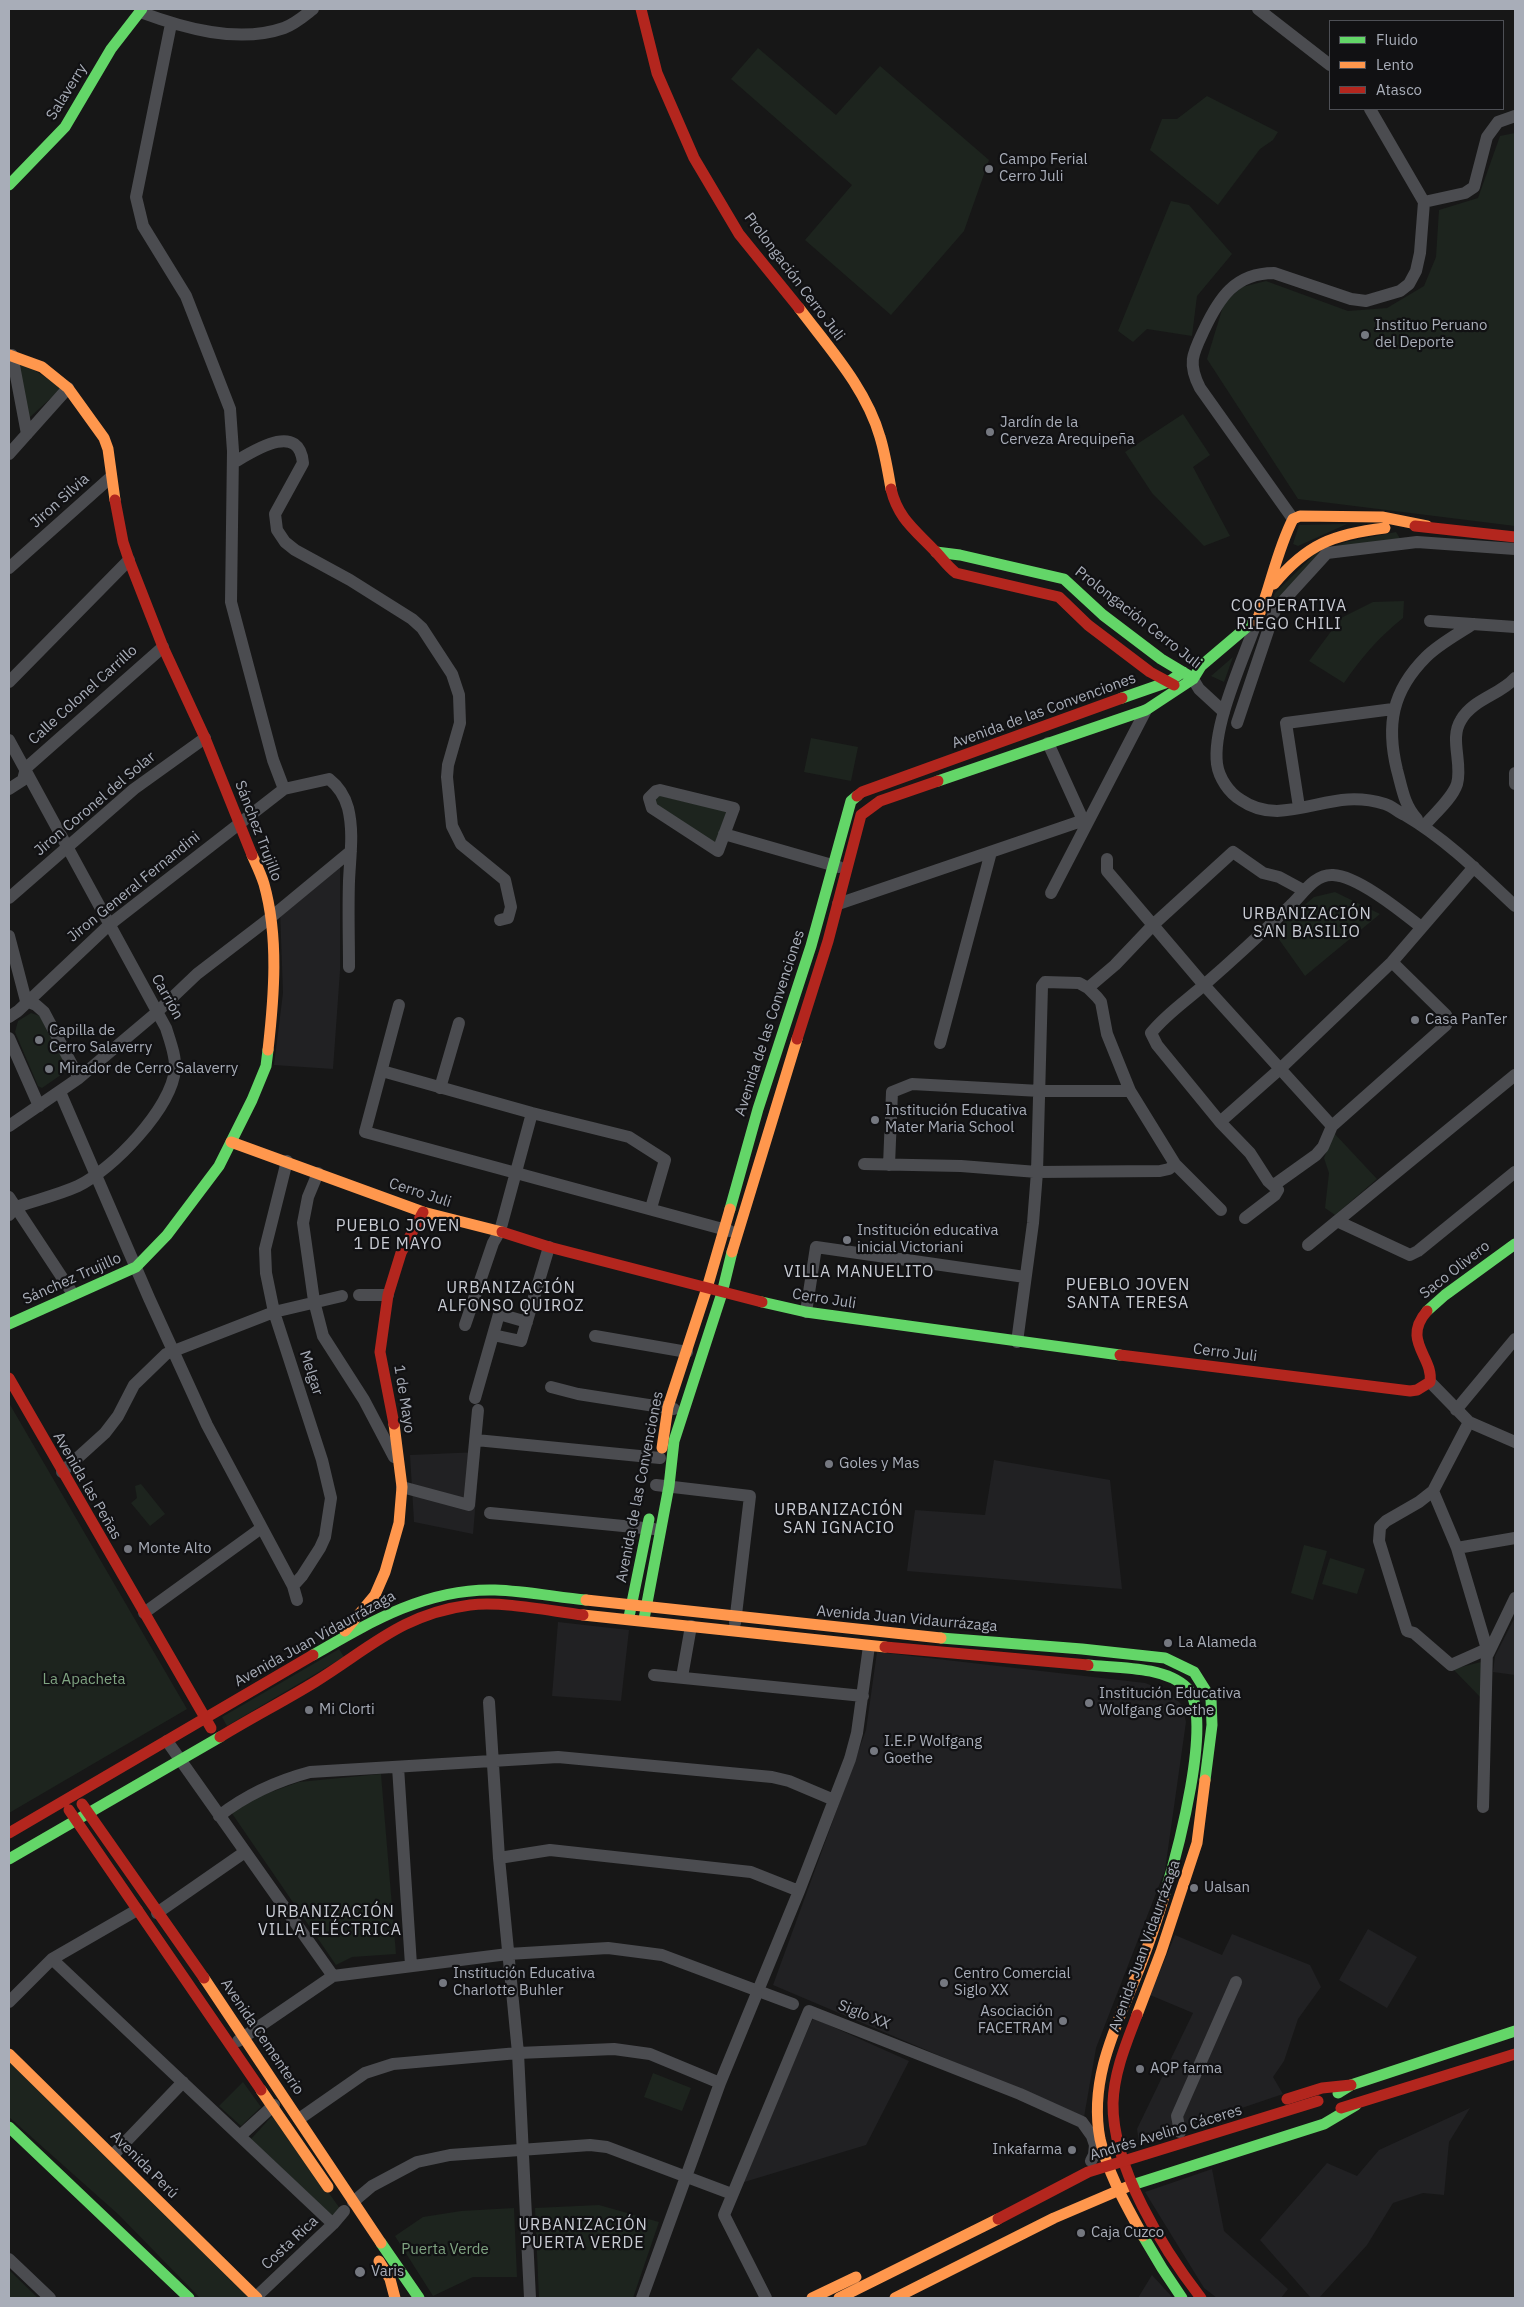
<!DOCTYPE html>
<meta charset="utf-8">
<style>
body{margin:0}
#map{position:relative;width:1524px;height:2307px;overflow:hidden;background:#171717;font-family:"IBM Plex Sans",sans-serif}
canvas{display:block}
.frame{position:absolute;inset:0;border:10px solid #a8adb8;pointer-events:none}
.legend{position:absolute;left:1329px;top:20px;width:175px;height:90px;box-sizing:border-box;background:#111113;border:1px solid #4d4f55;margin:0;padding:6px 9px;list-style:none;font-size:15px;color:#a8adb8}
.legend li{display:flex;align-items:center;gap:10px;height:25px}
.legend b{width:25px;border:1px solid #4d4f55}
</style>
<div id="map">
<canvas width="1524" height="2307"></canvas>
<div class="frame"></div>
<ul class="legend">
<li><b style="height:6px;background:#63d668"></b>Fluido</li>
<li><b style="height:6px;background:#ff974d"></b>Lento</li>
<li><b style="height:6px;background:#b3261e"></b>Atasco</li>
</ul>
</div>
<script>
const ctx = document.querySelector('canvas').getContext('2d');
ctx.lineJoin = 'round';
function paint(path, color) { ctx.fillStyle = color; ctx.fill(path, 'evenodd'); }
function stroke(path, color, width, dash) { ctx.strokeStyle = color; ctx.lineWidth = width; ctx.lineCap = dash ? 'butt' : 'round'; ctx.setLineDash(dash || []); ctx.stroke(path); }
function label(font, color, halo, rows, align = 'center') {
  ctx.font = font + ' "IBM Plex Sans",sans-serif'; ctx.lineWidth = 4.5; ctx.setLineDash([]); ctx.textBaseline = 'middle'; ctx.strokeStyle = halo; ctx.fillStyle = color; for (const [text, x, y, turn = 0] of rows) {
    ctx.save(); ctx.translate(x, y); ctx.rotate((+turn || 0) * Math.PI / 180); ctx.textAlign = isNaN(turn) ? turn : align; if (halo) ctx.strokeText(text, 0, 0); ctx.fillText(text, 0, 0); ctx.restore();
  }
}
paint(new Path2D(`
 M340,864v107l-7,98 -59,-4 9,-72 -3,-83z
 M480,1452l-7,82 -59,-12 -4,-67z
 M994,1460l116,20 12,109 -215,-18 8,-61 70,5z
 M1515,1617v58l-22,-3 2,-16z
 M558,1622l71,8 -8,71 -69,-5z
 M877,1652l268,31 24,9 13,13 4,17 -21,148 -69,178 -12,69 -311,-132 93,-255z
 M1368,1929l49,28 -30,51 -48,-28z
 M1232,1934l78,31 11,22 -23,32 -14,42 -11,16 10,17 -144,49 -2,-14 56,-116 -43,-18 25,-60 47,20z
 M813,2018l96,43 -43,84 -125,38z
 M1470,2108l-21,34 -5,53 -21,-2 -30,10 -26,42 -48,53h-8l-51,-58 67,-77 30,13 22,-26z
 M1212,2169l12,62 64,58 -7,9h-64l-13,-10 -59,-96z
 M1152,2275l21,23h-35z`), '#212123');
paint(new Path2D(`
 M758,48l78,67 44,-49 109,94 -25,71 -73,84 -86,-75 47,-55 -121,-106z
 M1207,96l71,36 -5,8 -13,9 -42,56 -68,-55 12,-31h15z
 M1515,133v393l-217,-27 -91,-140 17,-56 18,-16 24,-6 82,30 39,-3 37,-22 12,-29 3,-47 39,-12 22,-62z
 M1171,201l18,4 43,49 -35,42 -5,40 -45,-7 -14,13 -15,-11z
 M17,359l45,29 -33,30z
 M1183,414l27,41 -17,12 37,69 -26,10 -52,-53 -27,-41z
 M1347,524l-49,22 -5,-2 6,-19z
 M1396,532l5,8 -69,13 -55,51 -5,-4 3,-7 42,-41 29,-10z
 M1404,601l-1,17c-24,19 -42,40 -59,65l-35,-22 32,-43 32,-16z
 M1233,657l-9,25 -13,-6z
 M811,738l47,9 -7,34 -47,-9z
 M656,795l74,17 -13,32 -61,-37 -2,-10z
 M1335,892l45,22 -75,62 -32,-45 41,-34z
 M31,1013l9,3 27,50 -2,6 -23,16 -4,-2 -23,-54 3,-11z
 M1334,1133l43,46 -42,36 -10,-7 4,-35 -5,-15z
 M9,1403l178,306 -178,104z
 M141,1484l24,30 -15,12 -19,-23 6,-5 -2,-12z
 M1304,1545l23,6 -14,49 -22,-7z
 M1330,1558l35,11 -8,25 -35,-10z
 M339,1649l5,8 -117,69 -5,-9z
 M1481,1662l1,37 -29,-30z
 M381,1774l15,180 -44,3 -16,8 -105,-153 26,-15 42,-15z
 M9,2061l242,237h-51l-81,-83 -110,-98z
 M653,2073l38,15 -9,23 -38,-14z
 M243,2082l18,25 -20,19 -22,-20z
 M273,2115l68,95 -8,7 -82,-78z
 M599,2205l60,17 -26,76h-94l-4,-90z
 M514,2208l3,69h-44l-40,19 -38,-60 28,-19 38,-6z
 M9,2270l29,28h-29z`), '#1d241e');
stroke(new Path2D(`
 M1258,9l72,56
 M140,12c43,16 98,32 144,16 11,-4 20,-12 29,-19
 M171,24l-35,173 7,29 43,70 44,113 3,42 -2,151 42,158 11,29
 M1424,202l41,-9 9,-6 13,-50 11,-15 17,-6
 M12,355l15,79
 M9,454l59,-66
 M233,463c19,-11 66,-43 70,0l-28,51 2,16 8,12 10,8 55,30 62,39 10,9 30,46 7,21 1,28 -12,42 -1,12 5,49 9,18 44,36 6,27 -3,11 -8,2
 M1293,519l-93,-131c-13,-25 -7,-35 4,-58 15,-32 31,-57 70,-57l77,26 15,2 34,-10 9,-7 7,-13 4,-18 4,-51 -54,-93
 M9,568l102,-91
 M1257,620c-13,38 -45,105 -40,144 2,14 12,29 24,36 10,7 24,11 36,11 40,-2 65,-20 108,-7 7,2 13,8 20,11 41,24 76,59 110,91
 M1430,621l85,6
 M1193,679l6,10 25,23
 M9,682l120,-122
 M1237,723l38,-113 52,-57 90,-11 98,7
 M9,740l157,288c4,13 10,28 9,41 -3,39 -63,101 -97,117 -20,9 -42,14 -62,21l-7,8
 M1048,743l35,77
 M1515,773v11
 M9,789l14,-9 3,-12 137,-121
 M660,790l74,18 -16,43 -66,-43 -3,-10 7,-7z
 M1299,807l-13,-84 107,-14
 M1417,819c-13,-14 -15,-31 -20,-49 -11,-45 -5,-79 29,-113 13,-13 32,-23 47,-33
 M1424,826c10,-12 28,-27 33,-42 6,-21 -8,-45 4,-64 12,-21 39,-25 54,-42
 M724,834l115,33
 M1107,859v12l97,114 128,141
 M1051,893l95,-183
 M9,898l125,-109 71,-51
 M838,904l252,-86
 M9,936l17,65 10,4 8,7 35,66
 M1088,988l27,-23 39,-41 79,-72 30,21 16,4 24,13
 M399,1005l-34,127 365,99
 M9,1017l9,-6 91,-86 175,-136 45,-10c9,7 16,18 19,29 6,24 2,49 1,73 -1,29 0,58 0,86
 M9,1038l30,68
 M940,1043l51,-191
 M382,1071l150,42 97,24 36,23 -14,48
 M440,1088l19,-65
 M60,1092l89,206 58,127 86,161 4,14
 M1220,1122l61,-54 111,-106 82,-95
 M9,1126l70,-48 77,-65 41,-39 73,-56 81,-67
 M287,1161l-22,88 1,24 8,39 48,148 9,38 -6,39 -5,11 -18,28 -9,10
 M864,1164l97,2 76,6 123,-1 9,-2 6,-5
 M889,1165l3,-73 20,-8 128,7h90
 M318,1173l-10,24 -5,26 11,78 9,35 41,64 30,57
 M1274,1185l42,-30 7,-8 9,-21 114,-101 2,-5 -2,-5 -54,-53
 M9,1197l64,97
 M1245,1218l30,-23 3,-5 -10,-9 -18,-28 -30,-31 -63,-77 -6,-12c14,-18 36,-33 53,-48 30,-26 59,-53 87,-80 12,-11 23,-31 42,-30 25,1 69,37 88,52
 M1337,1221l73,34 8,-4 97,-79
 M1308,1245l207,-170
 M359,1295h29
 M806,1312l10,-65 209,30
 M465,1325l28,-82 7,-12 32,-118
 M493,1335l6,-21 28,8
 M595,1336l92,16
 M1017,1342l16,-119 4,-51 5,-186 3,-4 34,1 9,5 9,9 4,5 6,32 23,57 45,73 46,46
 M1430,1382l39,40 46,20
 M551,1387l27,7 96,15
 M475,1398l18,-63 28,6 28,-94
 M1456,1410l59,-71
 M1469,1422l-36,69 -14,11 -33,19 -6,6 -1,14 28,90 7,2 37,32 36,-16
 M476,1440l184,18
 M62,1472l43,-39 13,-17 16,-31 32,-31 108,-42 68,-16
 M656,1485l94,11 -15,127
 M402,1487l67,18 9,-95
 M1433,1491l24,57 30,101 -4,158
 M490,1513l164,16
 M1457,1548l58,-10
 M144,1613l116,-84
 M1488,1654l27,-56
 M654,1675l209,21
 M682,1677l9,-51
 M489,1702l10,156 19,195 12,245
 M167,1741l166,235
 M398,1767l13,198
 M219,1816c27,-21 57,-35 91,-44l248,-15 214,20 17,4 45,19
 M499,1858l51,-8 201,22 48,19
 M157,1913l85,-59
 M52,1959l281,265
 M9,2002l43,-43 85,-49
 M238,2041l95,-65 175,-22 100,-6 54,7 131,49
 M299,2119l66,-46 28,-9 125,-11 96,-4 36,5 70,29
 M1180,2132l-3,-16 59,-134
 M240,2136l34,-31
 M113,2155l70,-73
 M353,2202l19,-16 45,-24 33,-7 140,-10 17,2 125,47
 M9,2259l41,39
 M256,2297l77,-73 11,-13
 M642,2298l78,-215 79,-192 51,-132 7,-26 12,-87
 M766,2298l-42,-83 85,-204 211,83 62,28 10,14 3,9 -1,10 -3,6`), '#4b4c50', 12);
stroke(new Path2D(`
 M9,185l56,-58 46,-78 31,-40
 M936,552l24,3 104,24 39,36 58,44 30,18
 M1122,698l46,-16 15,-10
 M938,781l208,-71 47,-31 8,-13 53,-45
 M730,1209l28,-100 53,-163 40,-145 6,-5
 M762,1302l44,10 314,43
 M1427,1311l18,-16 70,-51
 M9,1324l127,-57 31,-32 52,-69 33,-66 14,-34 2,-16
 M629,1617l20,-98
 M644,1619l25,-133 5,-45 48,-148 10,-41
 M941,1638l141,11 83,9 29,14 17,27 1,26 -7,55
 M313,1655c57,-33 114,-67 182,-65 30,1 61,7 91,10
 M1088,1665c29,3 77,1 99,23 28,27 -11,169 -22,205
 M9,1859l211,-122
 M1338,2093l13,-8 164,-54
 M9,2127l180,171
 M1132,2185l192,-61 32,-19
 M1143,2236l19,32 20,30
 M381,2243l38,55`), '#63d668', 11);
stroke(new Path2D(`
 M799,308c30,40 67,80 81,129 5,16 8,35 11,52
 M9,355l33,12 26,21 36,50 4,11 7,51
 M1274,584c33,-40 60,-50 111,-56
 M1254,621l4,-3c13,-33 19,-68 35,-99l7,-3 82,1 45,9
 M252,855c4,9 9,19 12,29 15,53 10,113 4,166
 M231,1142l192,70 79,20
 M732,1252l65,-213
 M662,1448l6,-41 39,-119 23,-79
 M586,1600l355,38
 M583,1615l302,32
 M345,1631l30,-36 10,-23 14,-49 3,-36 -8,-63
 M204,1978l177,265
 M1137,2015l24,-63 36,-109 8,-63
 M9,2054l248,244
 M261,2090l67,97
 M1143,2236c-17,-31 -35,-62 -43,-97 -12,-63 19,-118 41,-175 9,-23 17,-47 24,-71
 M379,2261l11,18 5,19
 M812,2298l44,-21
 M839,2298l159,-79
 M895,2298l159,-80 75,-32`), '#ff974d', 11);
stroke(new Path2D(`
 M641,9l16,64 37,85 45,76 60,74
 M891,489c7,29 23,40 43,61 8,8 13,16 22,23l103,24 29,28 62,47 24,13
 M115,500l8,42 6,18 34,87 42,91 47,117
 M1415,526l100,11
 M857,796l5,-4 260,-94
 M797,1039l31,-98 33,-126 19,-14 58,-20
 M502,1232l47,15 213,55
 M1120,1355l290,36 7,-1 13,-8c4,-25 -29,-41 -3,-71
 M9,1378l202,350
 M394,1424l-14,-72 8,-57 13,-42 22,-41
 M885,1647l203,18
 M220,1737c31,-19 64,-36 95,-55 55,-34 87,-68 155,-77 33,-4 80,6 113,10
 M82,1804l122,174
 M69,1810l192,280
 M9,1833l304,-178
 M1137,2015c-11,29 -23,57 -24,88 -1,64 50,146 88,195
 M1287,2099l35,-11 29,-3
 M1341,2108l174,-54`), '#b3261e', 11);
stroke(new Path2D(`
 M998,2219l90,-47 230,-71`), '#b3261e', 11);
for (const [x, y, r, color] of [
 [989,169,5,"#757880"],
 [1365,335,5,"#757880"],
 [990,432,5,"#757880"],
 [1415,1020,5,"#757880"],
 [39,1040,5,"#757880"],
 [49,1069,5,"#757880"],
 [875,1120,5,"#757880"],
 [847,1240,5,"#757880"],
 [829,1464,5,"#757880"],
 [128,1549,5,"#757880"],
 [1168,1643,5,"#757880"],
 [1089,1703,5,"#757880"],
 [309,1710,5,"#757880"],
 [874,1751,5,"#757880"],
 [1194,1888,5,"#757880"],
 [443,1983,5,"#757880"],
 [944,1983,5,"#757880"],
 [1063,2021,5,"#757880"],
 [1140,2069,5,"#757880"],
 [1072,2150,5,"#757880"],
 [1081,2233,5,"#757880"],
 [360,2272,6,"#757880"]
]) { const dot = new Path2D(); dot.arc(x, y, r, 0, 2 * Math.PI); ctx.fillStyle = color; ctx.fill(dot); stroke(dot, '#111113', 2); }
label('15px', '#a8adb8', '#111113', [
 ["Salaverry",67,92,-58],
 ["Prolongación Cerro Juli",794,277,53],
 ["Jiron Silvia",60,501,-42],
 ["Prolongación Cerro Juli",1138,618,38],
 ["Calle Colonel Carrillo",83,695,-42],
 ["Avenida de las Convenciones",1044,711,-20],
 ["Jiron Coronel del Solar",95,804,-40],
 ["Sánchez Trujillo",258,831,69],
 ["Jiron General Fernandini",134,887,-39],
 ["Carrión",167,997,61],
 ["Avenida de las Convenciones",770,1023,-72],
 ["Cerro Juli",420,1193,18],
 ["Saco Olivero",1455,1270,-38],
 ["Sánchez Trujillo",72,1279,-24],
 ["Cerro Juli",824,1299,9],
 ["Cerro Juli",1225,1353,7],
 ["Melgar",311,1373,72],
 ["1 de Mayo",404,1399,81],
 ["Avenida las Peñas",87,1486,60],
 ["Avenida de las Convenciones",640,1487,-79],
 ["Avenida Juan Vidaurrázaga",907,1619,5],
 ["Avenida Juan Vidaurrázaga",315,1639,-29],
 ["Avenida Juan Vidaurrázaga",1145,1946,-70],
 ["Siglo XX",864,2015,22],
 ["Avenida Cementerio",262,2037,56],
 ["Andrés Avelino Cáceres",1166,2133,-17],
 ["Avenida Perú",144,2165,45],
 ["Costa Rica",290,2243,-43]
]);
label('15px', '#a8adb8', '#111113', [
 ["Campo Ferial",999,160],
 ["Cerro Juli",999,177],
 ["Instituo Peruano",1375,326],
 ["del Deporte",1375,343],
 ["Jardín de la",1000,423],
 ["Cerveza Arequipeña",1000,440],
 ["Casa PanTer",1425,1020],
 ["Capilla de",49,1031],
 ["Cerro Salaverry",49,1048],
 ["Mirador de Cerro Salaverry",59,1069],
 ["Institución Educativa",885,1111],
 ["Mater Maria School",885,1128],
 ["Institución educativa",857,1231],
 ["inicial Victoriani",857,1248],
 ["Goles y Mas",839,1464],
 ["Monte Alto",138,1549],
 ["La Alameda",1178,1643],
 ["Institución Educativa",1099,1694],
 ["Wolfgang Goethe",1099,1711],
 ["Mi Clorti",319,1710],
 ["I.E.P Wolfgang",884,1742],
 ["Goethe",884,1759],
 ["Ualsan",1204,1888],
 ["Institución Educativa",453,1974],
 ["Charlotte Buhler",453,1991],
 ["Centro Comercial",954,1974],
 ["Siglo XX",954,1991],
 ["Asociación",1053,2012,"right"],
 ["FACETRAM",1053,2029,"right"],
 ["AQP farma",1150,2069],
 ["Inkafarma",1062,2150,"right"],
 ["Caja Cuzco",1091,2233],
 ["Varis",371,2272]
], 'left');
label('15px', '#7fa381', '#111113', [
 ["La Apacheta",84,1680],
 ["Puerta Verde",445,2250]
]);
ctx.letterSpacing = '1px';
label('16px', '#c9ccd4', '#111113', [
 ["COOPERATIVA",1289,606],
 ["RIEGO CHILI",1289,624],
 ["URBANIZACIÓN",1307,914],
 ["SAN BASILIO",1307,932],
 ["PUEBLO JOVEN",398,1226],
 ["1 DE MAYO",398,1244],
 ["VILLA MANUELITO",859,1272],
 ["PUEBLO JOVEN",1128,1285],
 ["SANTA TERESA",1128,1303],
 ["URBANIZACIÓN",511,1288],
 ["ALFONSO QUIROZ",511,1306],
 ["URBANIZACIÓN",839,1510],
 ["SAN IGNACIO",839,1528],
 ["URBANIZACIÓN",330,1912],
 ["VILLA ELÉCTRICA",330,1930],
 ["URBANIZACIÓN",583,2225],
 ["PUERTA VERDE",583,2243]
]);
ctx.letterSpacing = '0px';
</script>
